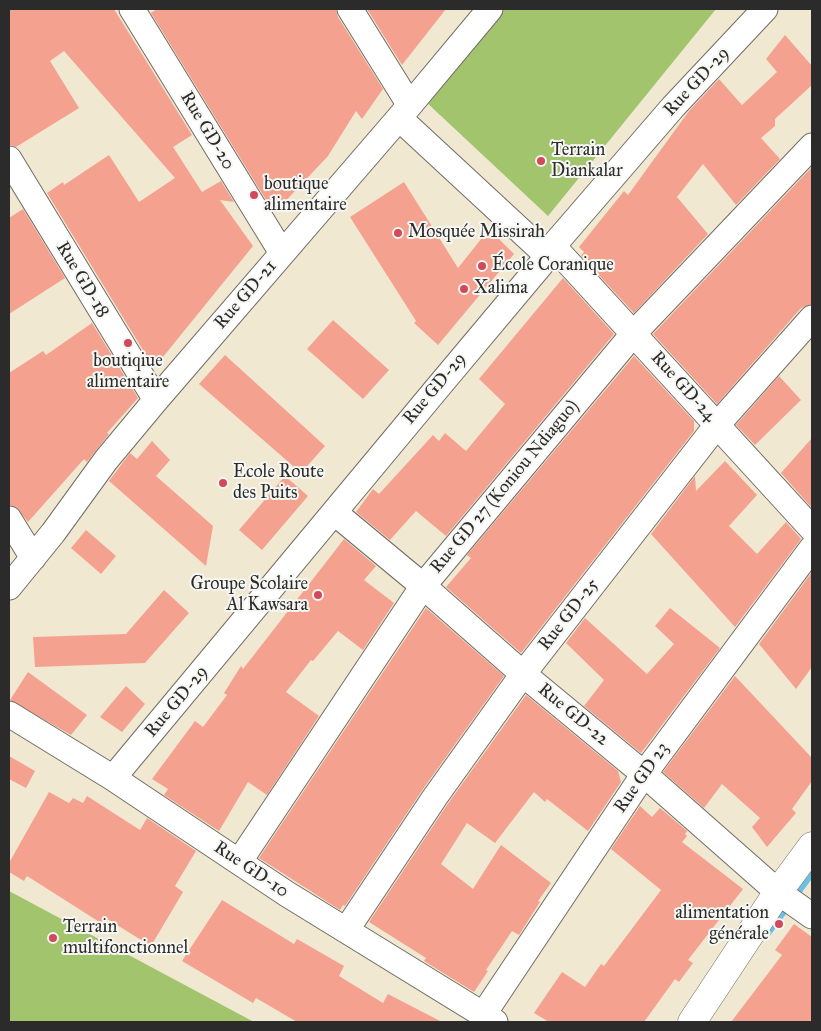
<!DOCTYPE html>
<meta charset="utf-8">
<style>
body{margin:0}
#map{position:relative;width:821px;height:1031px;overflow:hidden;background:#f1e8d2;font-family:"IM FELL Great Primer",serif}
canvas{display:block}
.frame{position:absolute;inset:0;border:10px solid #2b2b2b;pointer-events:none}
</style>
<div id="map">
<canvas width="821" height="1031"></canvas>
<div class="frame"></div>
</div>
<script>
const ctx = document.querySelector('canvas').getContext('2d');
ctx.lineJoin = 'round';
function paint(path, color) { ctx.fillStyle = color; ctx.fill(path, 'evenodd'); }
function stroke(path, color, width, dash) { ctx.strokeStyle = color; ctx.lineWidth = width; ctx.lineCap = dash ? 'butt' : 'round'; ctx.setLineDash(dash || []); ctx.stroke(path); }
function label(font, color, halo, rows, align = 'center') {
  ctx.font = font + ' "IM FELL Great Primer",serif'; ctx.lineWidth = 4; ctx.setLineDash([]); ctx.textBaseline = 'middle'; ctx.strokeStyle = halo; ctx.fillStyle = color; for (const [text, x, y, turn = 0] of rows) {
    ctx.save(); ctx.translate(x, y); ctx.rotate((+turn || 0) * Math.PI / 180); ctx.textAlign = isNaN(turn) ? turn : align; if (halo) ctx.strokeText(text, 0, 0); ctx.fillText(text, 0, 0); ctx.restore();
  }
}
paint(new Path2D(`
 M504,9h212l-168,207 -123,-115z
 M9,891l245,131h-245z`), '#a1c46d');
stroke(new Path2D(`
 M765,936l47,-64`), '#69c1e6', 8);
paint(new Path2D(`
 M9,9h105l78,126 -19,12 29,45 19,-11 13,21 -14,-2 33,46 -99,122 -107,-175 16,-11 1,3 45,-30 30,47 36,-24 -111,-127 -14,10 29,47 -63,39 -7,-2z
 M157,9h179l2,8 45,72 -21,30 -6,-8 -28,45 -50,53 -7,-1 -120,-195z
 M367,9h79l-44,56z
 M785,35l27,31v19l-37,34v7l-14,12 19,21 -44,46 -33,-41 -26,33 31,37 -74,79 -53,-57 3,-4 -5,-5 45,-56 4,4 61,-84 30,-32 23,26 35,-33 -11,-13z
 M812,167v137l-11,4 -84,96 -64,-70z
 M404,182l54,86 31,-39 25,25 -76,91 -24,-22 2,-2 -66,-104z
 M23,209l42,69 -56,36v-96z
 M563,278l51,56 -168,202 -30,-25 -26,29 -34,-28 17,-23 6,5 54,-59 6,6 6,-8 21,18 39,-47 -26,-25z
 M333,320l56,50 -26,29 -56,-50z
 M92,323l46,75 -31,35 2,1 -22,28 -3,-3 -56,63 -12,-15 -7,-2v-132l34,-22 3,4z
 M225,355l100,91 -24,27 -102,-89z
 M634,356l60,65v10l-173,222 -75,-66 25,-29 -4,-3z
 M779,376l22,24 -46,45 -19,-20z
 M812,438v70l-31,-35z
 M152,441l18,19 -14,16 57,50 -7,40 -97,-85 21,-28 7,6z
 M725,461l32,34 -28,31 28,28 29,-32 15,17 -66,88 -84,-93 44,-58 1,15z
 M285,476l23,20 -46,54 -23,-20z
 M86,530l30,26 -15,18 -30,-26z
 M344,539l32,27 -12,14 30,23 -31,47 -25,-19 -25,30 -2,-1 -25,32 33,24 -52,79 -19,-13 -29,49 -55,-36 4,-6 -16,-10 43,-58 8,6 24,-32 -3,-2 17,-27 2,3z
 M812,572v95l-16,22 -37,-45z
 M164,590l25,23 -44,50 -110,4 -2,-30 93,-3z
 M426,608l78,68 -81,113 -78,117 -2,-1 -3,5 -81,-52z
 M670,608l50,40 -79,105 -57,-47 20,-26 -38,-37 19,-25 62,56 27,-30 -19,-18z
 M28,672l59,43 -16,20 -61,-35z
 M735,676l77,82v23l-20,28 4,4 -29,34 -15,-20 8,-9 -38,-34 -18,24 -41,-36z
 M126,686l19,18 -23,28 -22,-15z
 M526,695l92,76 3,11 -33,49 -41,-32 -2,3 -11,-10 -39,51 -28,-20 -26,41 32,25 28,-44 50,38 -13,18 2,1 -21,33 -7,-4 -26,39 2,1 -14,21 -50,-31 2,-3 -57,-36 78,-117z
 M9,756l26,15 -9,17 -17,-9z
 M49,792l20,11 4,-5 10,5 4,-7 53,34 7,-12 49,33 -21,35 8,6 -32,54 -47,-29 -3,6 -74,-47 -3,5 -15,-9v-9z
 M640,806l12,11 8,-9 27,23 -2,3 2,2 -5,6 61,47 -55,71 5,3 -14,19 -4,-3 -31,43h-95l-15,-9 28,-41 23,15 16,-23 3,2 57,-76 -50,-41z
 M222,900l72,44 3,-5 47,27 -5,10 44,27 5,-9 54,28h-145l-41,-24 -3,5 -71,-42z
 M794,924l18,13v85h-81l51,-67 -7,-5z`), '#f5a190');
const minor = new Path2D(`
 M132,9l150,244
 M350,9l59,95
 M399,118l149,138
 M9,159l147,241
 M553,246l259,283
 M335,513l88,73 100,88 121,100 134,118 34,24
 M9,519l24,39
 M9,587l44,-54 53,-73 50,-60 243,-282 91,-109
 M9,714l104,64 174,116 208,128
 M113,778c146,-174 289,-349 435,-522l5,-10 120,-139 92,-98
 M239,862l184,-276 211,-253 178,-187
 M347,929l88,-132 88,-123 194,-249 95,-107
 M483,1015l161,-241 168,-226`);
const secondary = new Path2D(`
 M692,1022l86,-130 34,-46`);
stroke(minor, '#706d65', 27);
stroke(secondary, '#706d65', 29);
stroke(minor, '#fff', 25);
stroke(secondary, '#fff', 28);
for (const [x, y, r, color] of [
 [541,161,5,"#d1495b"],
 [254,195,5,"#d1495b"],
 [398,233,5,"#d1495b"],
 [482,266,5,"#d1495b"],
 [464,289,5,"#d1495b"],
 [128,343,5,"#d1495b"],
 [223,483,5,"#d1495b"],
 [318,595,5,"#d1495b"],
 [779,924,5,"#d1495b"],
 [53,938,5,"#d1495b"]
]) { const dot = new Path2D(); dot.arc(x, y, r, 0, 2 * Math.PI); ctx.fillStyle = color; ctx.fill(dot); stroke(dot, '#f6f6f2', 2); }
label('18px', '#2b2b2b', '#f6f6f2', [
 ["Rue GD-29",697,82,-47],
 ["Rue GD-20",207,131,59],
 ["Rue GD-18",82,280,59],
 ["Rue GD-21",246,295,-49],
 ["Rue GD-24",683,387,48],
 ["Rue GD-29",435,389,-50],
 ["Rue GD 27 (Koniou Ndiaguo)",505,487,-50],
 ["Rue GD-25",569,615,-52],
 ["Rue GD-29",177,702,-50],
 ["Rue GD-22",573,715,40],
 ["Rue GD 23",642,778,-55],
 ["Rue GD-10",251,870,34]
]);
label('18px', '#2b2b2b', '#f6f6f2', [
 ["Terrain",551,151],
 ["Diankalar",551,172],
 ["boutique",264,185],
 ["alimentaire",264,206],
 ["Mosquée Missirah",408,233],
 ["École Coranique",492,266],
 ["Xalima",474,289],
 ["boutiqiue",128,362,"center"],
 ["alimentaire",128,383,"center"],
 ["Ecole Route",233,473],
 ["des Puits",233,494],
 ["Groupe Scolaire",308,585,"right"],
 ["Al Kawsara",308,606,"right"],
 ["alimentation",769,914,"right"],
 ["générale",769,935,"right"],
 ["Terrain",63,928],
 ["multifonctionnel",63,949]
], 'left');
</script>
